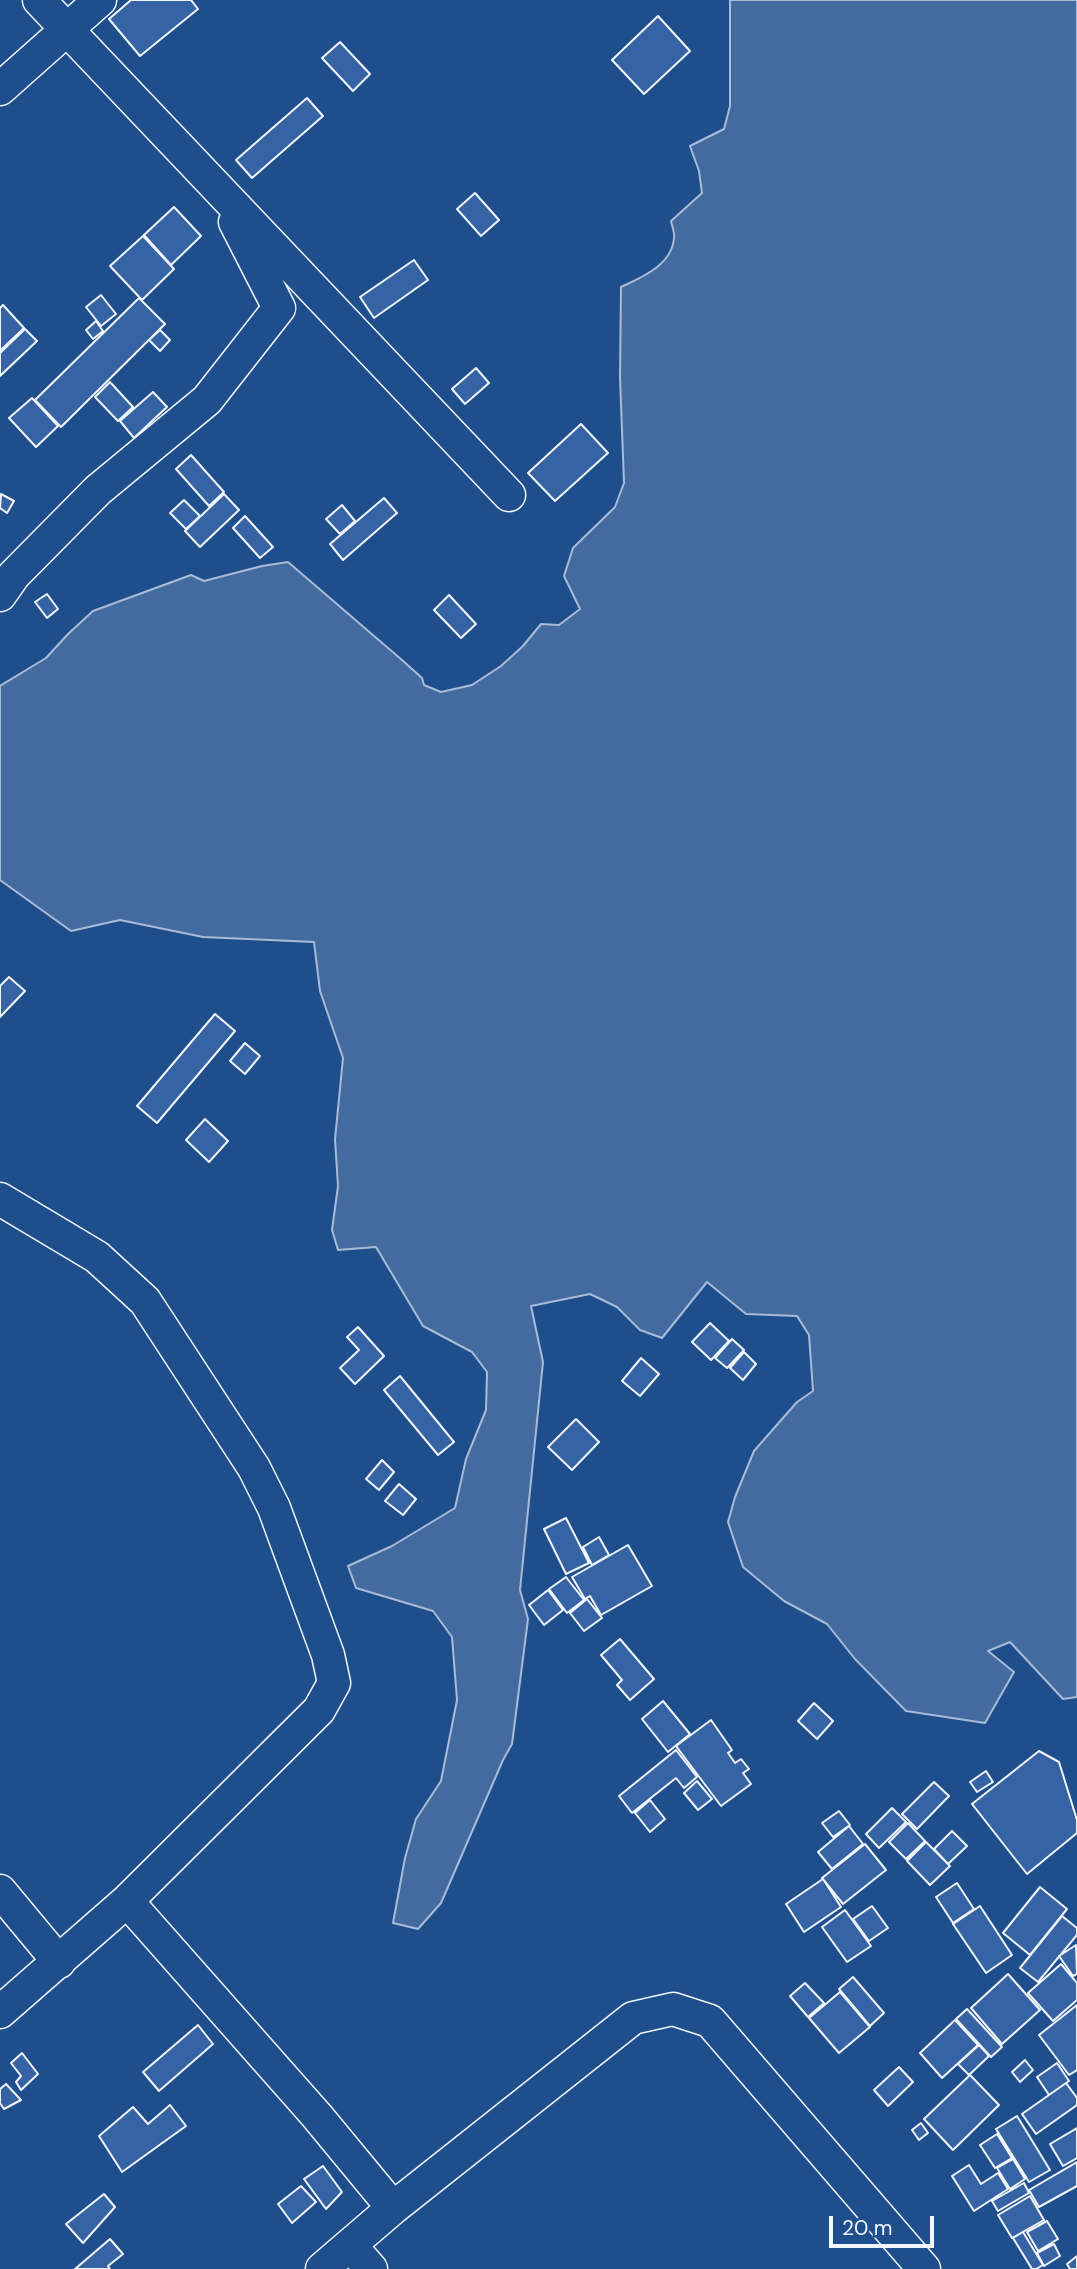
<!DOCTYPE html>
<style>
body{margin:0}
#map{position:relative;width:1077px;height:2269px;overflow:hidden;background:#1f4e8c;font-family:"DM Sans",sans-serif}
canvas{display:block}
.scale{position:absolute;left:829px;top:2216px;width:105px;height:32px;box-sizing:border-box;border:4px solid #f2f6ff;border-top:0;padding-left:9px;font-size:21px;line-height:24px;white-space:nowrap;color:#f2f6ff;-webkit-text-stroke:5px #1f4e8c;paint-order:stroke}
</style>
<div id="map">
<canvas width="1077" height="2269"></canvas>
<div class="scale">20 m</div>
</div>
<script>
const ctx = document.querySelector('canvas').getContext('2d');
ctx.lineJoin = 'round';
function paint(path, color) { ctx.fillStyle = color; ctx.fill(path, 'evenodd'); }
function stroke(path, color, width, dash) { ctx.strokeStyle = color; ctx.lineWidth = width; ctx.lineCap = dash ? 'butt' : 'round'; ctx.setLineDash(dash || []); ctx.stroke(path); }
const water = new Path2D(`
 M730,0h347v1697l-14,2 -53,-57 -22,9 26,21 -29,51 -79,-12 -51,-52 -28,-35 -43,-23 -41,-34 -15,-45 7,-25 19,-46 43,-49 16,-11 -4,-56 -12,-19 -51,-2 -39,-32 -45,56 -22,-8 -23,-23 -27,-13 -59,12 12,56 -23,228 8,29 -16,125 -9,16 -62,143 -23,26 -25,-6 12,-65 11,-39 25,-38 16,-81 -5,-63 -19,-26 -77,-23 -8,-22 44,-20 63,-38 11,-49 20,-49 1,-38 -15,-20 -49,-26 -47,-79 -38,3 -6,-20 6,-44 -3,-47 8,-81 -23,-67 -6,-49 -111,-5 -83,-17 -49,11 -71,-51v-194l46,-28 22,-24 25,-23 98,-36 13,6 58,-15 26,-4 114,98 20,18 2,7 17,7 31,-7 29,-19 22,-20 18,-22 18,1 21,-16 -16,-33 9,-28 42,-41 9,-24 -4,-106 1,-90c21,-10 51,-22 53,-49 1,-5 -2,-12 -3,-17l31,-28 -3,-22 -9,-25 34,-17 6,-23z`);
paint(water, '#446ba0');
stroke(water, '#a8bbd7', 2);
const building = new Path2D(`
 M131,0h60l7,9 -58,47 -31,-37z
 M658,16l32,35 -46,43 -32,-34z
 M340,42l30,32 -17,17 -31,-33z
 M307,98l16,18 -71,62 -16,-18z
 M475,193l24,27 -18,16 -24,-27z
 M174,207l27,29 -30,29 -27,-30z
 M143,236l31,33 -32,31 -32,-34z
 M414,260l14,20 -54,38 -14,-21z
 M101,295l15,19 -15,12 -15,-19z
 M139,298l26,26 -104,103 -26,-27z
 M3,305l21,23 -24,23v-43z
 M96,321l7,10 -10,8 -7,-9z
 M25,329l12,12 -37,35v-23z
 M160,330l10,10 -10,11 -11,-11z
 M476,368l13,15 -24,21 -13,-15z
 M110,382l23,25 -15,14 -23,-24z
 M153,392l14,15 -33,31 -14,-17z
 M32,398l26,28 -22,21 -27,-29z
 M581,424l27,29 -53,48 -27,-28z
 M191,455l33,37 -15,14 -33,-37z
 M1,494l13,7 -7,12 -7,-5z
 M224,494l15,16 -39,37 -15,-16z
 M384,498l13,15 -54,47 -13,-16z
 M184,500l16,16 -14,13 -16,-16z
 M342,505l13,16 -15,13 -14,-15z
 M245,516l28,31 -13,11 -27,-30z
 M47,594l11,15 -11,9 -12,-16z
 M449,595l27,29 -15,14 -27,-28z
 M9,977l16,14 -25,26v-31z
 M215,1014l20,17 -78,92 -20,-17z
 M245,1043l15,13 -15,18 -15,-13z
 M205,1119l23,22 -19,21 -23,-22z
 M710,1323l19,18 -18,19 -19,-18z
 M358,1327l26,29 -29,28 -15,-16 19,-18 -12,-13z
 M732,1339l12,11 -17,18 -12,-10z
 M744,1352l12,12 -13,16 -13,-12z
 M641,1358l18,16 -19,22 -18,-15z
 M400,1376l54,66 -16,13 -54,-65z
 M576,1419l23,23 -27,28 -24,-23z
 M382,1460l12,12 -15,18 -13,-11z
 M399,1484l17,15 -13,16 -18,-14z
 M566,1518l23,45 -23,11 -22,-45z
 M599,1537l10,18 -17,10 -9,-18z
 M628,1545l24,41 -51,29 -11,-19 -5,3 -13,-22z
 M566,1577l18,23 -17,13 -18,-24z
 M548,1590l15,20 -19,15 -15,-20z
 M587,1599l15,19 -18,13 -14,-18z
 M620,1639l34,40 -24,21 -13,-15 5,-5 -21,-25z
 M663,1701l27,33 -22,18 -26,-33z
 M814,1703l19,18 -16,18 -19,-18z
 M711,1720l21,30 -4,3 7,10 6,-4 8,10 -6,4 8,11 -30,22 -45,-60z
 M676,1750l21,27 -13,11 -8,-10 -44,35 -13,-17z
 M1039,1751l20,11 18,58v13l-50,41 -55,-70z
 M986,1771l7,11 -16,10 -7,-10z
 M697,1781l15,18 -14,11 -14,-17z
 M934,1782l15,14 -32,33 -15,-15z
 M650,1800l15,19 -15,13 -15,-19z
 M892,1808l14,14 -27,26 -13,-14z
 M839,1811l11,14 -17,12 -11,-14z
 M908,1823l17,18 -19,18 -17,-17z
 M849,1826l14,18 -31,25 -14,-17z
 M952,1831l15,15 -19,18 -14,-15z
 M926,1842l24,24 -20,19 -23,-24z
 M865,1844l21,26 -43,34 -21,-26z
 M823,1879l18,28 -37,25 -18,-28z
 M957,1883l17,26 -21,14 -17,-26z
 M1040,1887l27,22 -37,46 -27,-22z
 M872,1906l16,22 -19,13 -16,-22z
 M980,1906l32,49 -26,18 -33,-49z
 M845,1910l26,36 -24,16 -25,-35z
 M1062,1916l15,12v7l-39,47 -18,-14z
 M1076,1945l1,29 -4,2 -14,-20z
 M1061,1964l16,19v17l-24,21 -25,-28z
 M1008,1974l32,36 -38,34 -31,-36z
 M853,1977l31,36 -14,13 -31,-37z
 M805,1983l19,20 -16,14 -18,-21z
 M840,1992l30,35 -31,26 -30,-35z
 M1077,2005v65l-8,5 -30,-40z
 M967,2009l35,38 -11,10 -35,-38z
 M955,2020l23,25 -36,33 -22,-25z
 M198,2025l15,19 -54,47 -16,-19z
 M979,2045l10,11 -20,19 -11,-11z
 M22,2053l16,21 -17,16 -5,-8 5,-6 -10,-13z
 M1025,2060l8,10 -13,12 -8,-10z
 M1057,2063l12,18 -20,14 -12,-18z
 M899,2067l14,15 -25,24 -14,-16z
 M970,2075l29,30 -46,45 -29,-31z
 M1066,2083l11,15v7l-41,29 -14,-20z
 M6,2084l15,16 -17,9 -4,-6v-14z
 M170,2105l16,21 -64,46 -23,-36 34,-29 15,17z
 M1017,2116l33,54 -21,12 -33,-53z
 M921,2123l7,10 -9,7 -7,-10z
 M1077,2128v30l-14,8 -13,-22z
 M997,2134l15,24 -17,10 -15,-23z
 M1013,2159l12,20 -15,10 -13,-21z
 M1077,2162v24l-38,21 -10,-17z
 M969,2165l12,19 17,-11 10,16 -34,22 -22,-35z
 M323,2166l19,26 -16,17 -22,-30z
 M1024,2183l5,10 -31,18 -6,-10z
 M301,2186l15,16 -24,21 -14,-19z
 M104,2194l11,13 -32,36 -17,-19z
 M1030,2196l14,24 -32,18 -14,-23z
 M1047,2221l11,18 -20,12 -11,-19z
 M1023,2232l20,33 -7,4h-4l-19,-31z
 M110,2239l13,15 -15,12 2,3h-35z
 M1054,2244l6,12 -16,10 -7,-13z
 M1077,2256v13h-7l-3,-5z`);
paint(building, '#3563a3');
stroke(building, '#f2f6ff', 2);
const street = new Path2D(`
 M39,0l470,495
 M0,89l100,-89
 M0,595l14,-20 84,-85 109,-90 72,-92 -44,-86
 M0,1199l97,58 48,44 109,167 20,40 54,147 6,28 -15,27 -192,191 -127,111
 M0,1891l59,71
 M127,1901l190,215 76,92
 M350,2245l21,24
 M322,2269l71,-61 240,-190 40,-9 37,12 214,248`);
stroke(street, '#f2f6ff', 35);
stroke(street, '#1f4e8c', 32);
</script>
